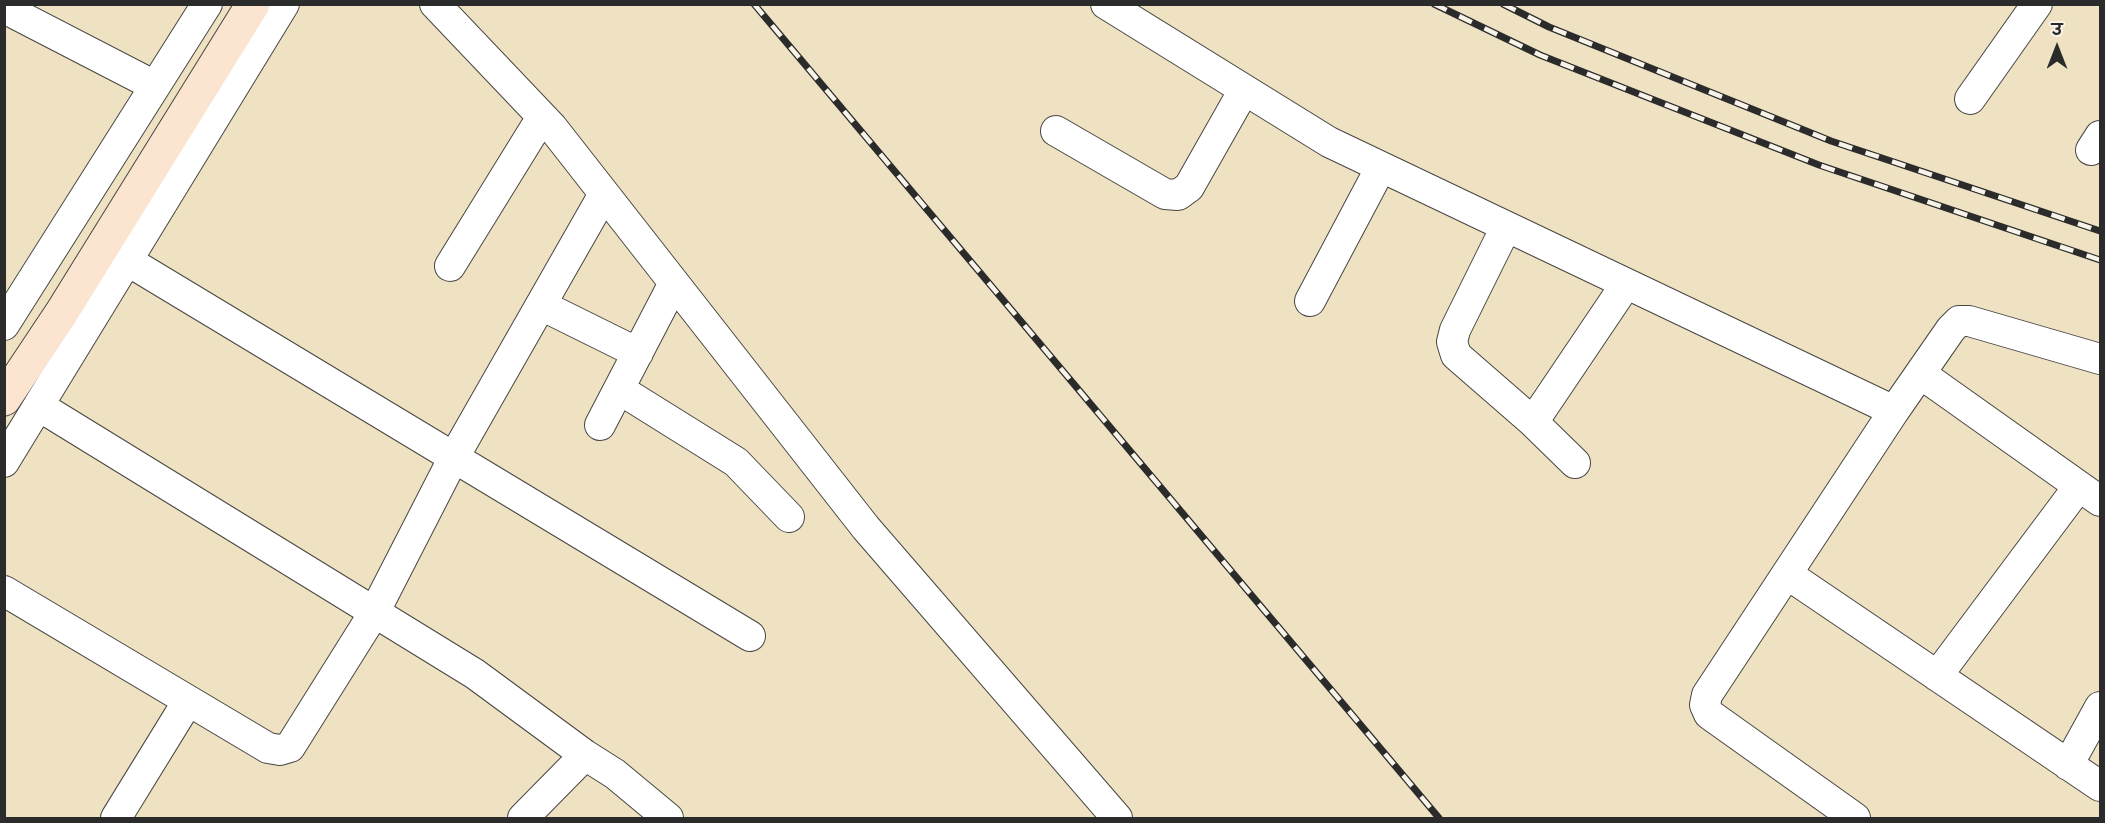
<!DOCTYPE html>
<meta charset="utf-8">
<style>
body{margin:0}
#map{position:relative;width:2105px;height:823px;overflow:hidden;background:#eee2c3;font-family:"Shantell Sans","Playpen Sans Deva",sans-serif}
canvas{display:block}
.frame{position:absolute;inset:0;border:6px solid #2b2b2b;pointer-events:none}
.north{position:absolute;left:2027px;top:18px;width:60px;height:60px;-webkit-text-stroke:4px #f7f3e8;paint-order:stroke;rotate:0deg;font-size:16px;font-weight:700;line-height:24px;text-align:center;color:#2b2b2b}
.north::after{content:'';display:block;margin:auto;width:21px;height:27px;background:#2b2b2b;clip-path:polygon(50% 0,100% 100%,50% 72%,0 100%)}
</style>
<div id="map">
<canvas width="2105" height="823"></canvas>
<div class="frame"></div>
<div class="north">उ</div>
</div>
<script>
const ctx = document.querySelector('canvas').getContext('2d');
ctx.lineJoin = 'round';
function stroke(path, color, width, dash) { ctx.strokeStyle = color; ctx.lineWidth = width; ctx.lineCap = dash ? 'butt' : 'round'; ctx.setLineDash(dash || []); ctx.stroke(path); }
const street = new Path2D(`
 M435,4l117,123 314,401 251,290
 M1106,4l223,138 565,269
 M4,8l151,78
 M1970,99l67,-95
 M1056,131l109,63 13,1 11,-8 55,-97
 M2091,150l9,-14
 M1506,227l-51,103 -3,12 4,13 77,67 42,41
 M128,261l622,375
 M450,266l92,-149
 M1310,301l71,-134
 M541,305l97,48
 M4,325l203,-321
 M1921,374l179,127
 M619,389l117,73 53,55
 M39,406l436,268 110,81 30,19 53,44
 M1533,422l93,-138
 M600,425l74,-142
 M4,462l280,-458
 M1787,574l313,212
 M4,591l264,157 12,2 10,-3 84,-134 80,-156 150,-263
 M1937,676l142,-190
 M2068,765l32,-58
 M116,818l72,-117
 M523,818l62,-63
 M1855,818l-146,-104 -4,-9 2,-10 187,-284 57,-82 8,-8h10l131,38`);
const secondary = new Path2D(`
 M4,399l58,-87 191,-308`);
stroke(street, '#484642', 32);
stroke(secondary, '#484642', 35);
stroke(street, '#fff', 30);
stroke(secondary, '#fce5d0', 33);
const rail = new Path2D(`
 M754,4l685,814
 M1434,4l106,51 279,110 281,95
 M1503,4l46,23 282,114 269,90`);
stroke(rail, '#2b2b2b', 7);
stroke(rail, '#f7f3e8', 4.5, [14]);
</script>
